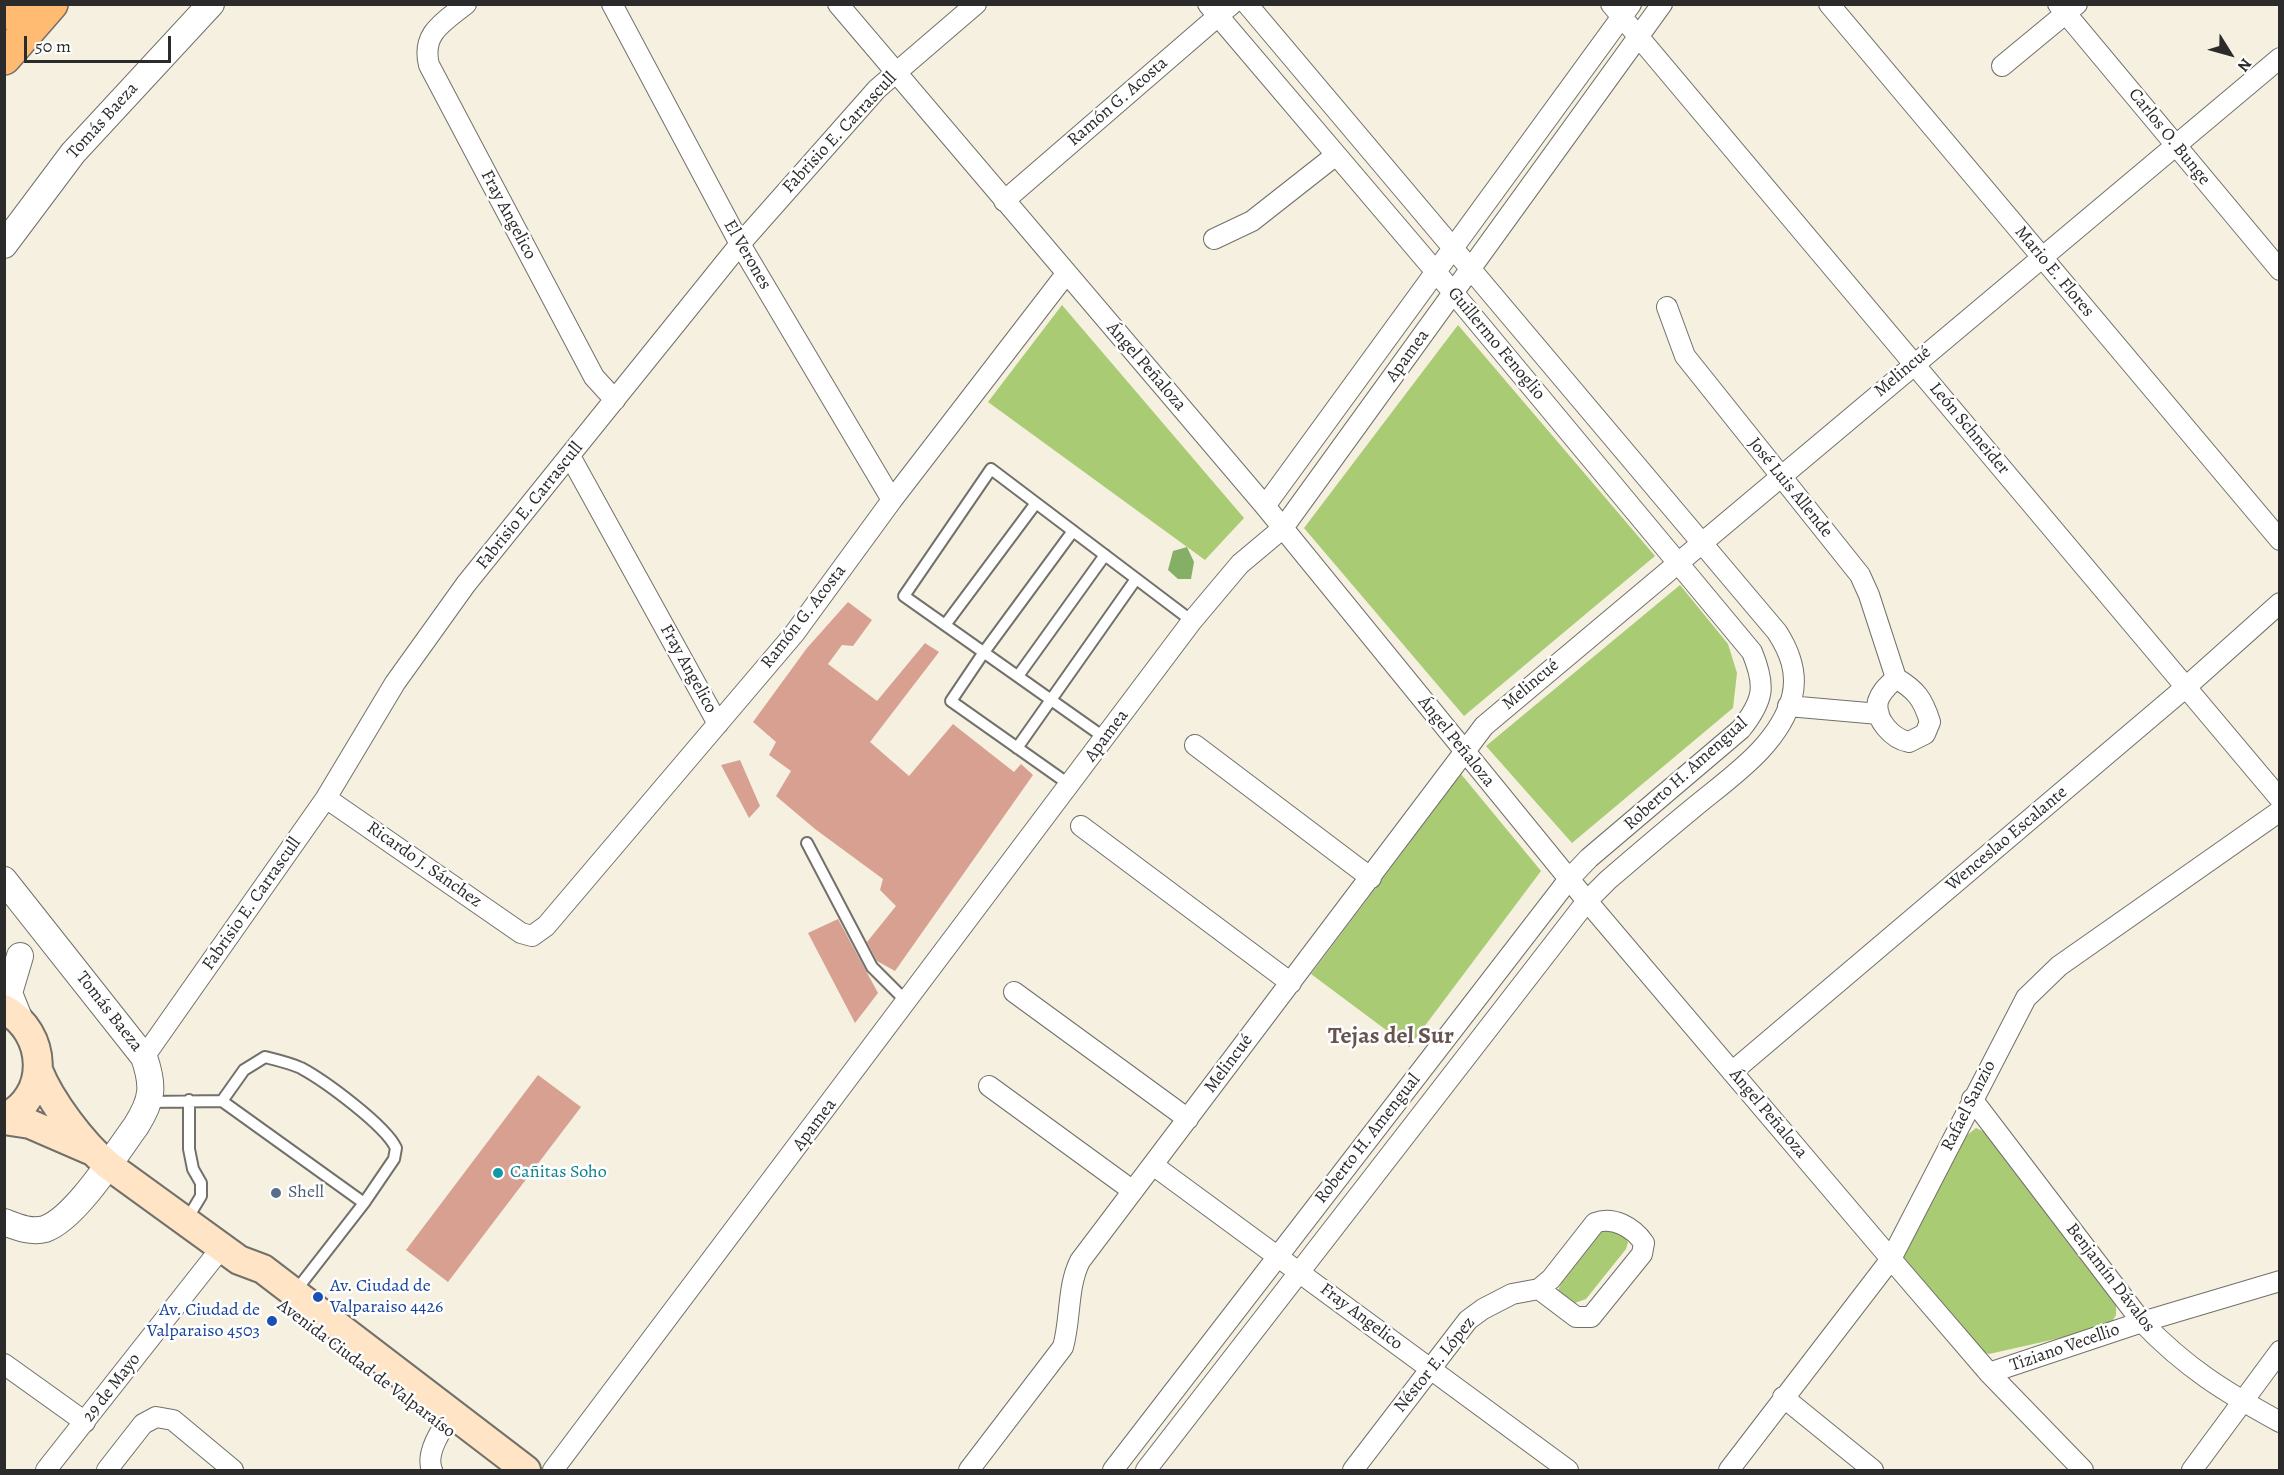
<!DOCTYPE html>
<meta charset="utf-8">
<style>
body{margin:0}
#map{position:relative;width:2284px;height:1475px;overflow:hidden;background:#f5f0df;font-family:Alegreya,serif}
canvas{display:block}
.frame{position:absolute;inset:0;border:6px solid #2b2b2b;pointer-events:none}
.north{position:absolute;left:2200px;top:24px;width:60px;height:60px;-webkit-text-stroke:4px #fff;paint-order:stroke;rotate:127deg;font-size:16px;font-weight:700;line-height:24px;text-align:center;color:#2b2b2b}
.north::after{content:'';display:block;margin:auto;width:21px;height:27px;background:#2b2b2b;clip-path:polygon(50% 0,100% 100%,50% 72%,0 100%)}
.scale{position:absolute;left:24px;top:36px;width:147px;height:27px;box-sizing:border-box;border:3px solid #2b2b2b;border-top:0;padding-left:8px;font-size:18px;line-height:21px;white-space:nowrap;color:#2b2b2b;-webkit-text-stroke:4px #fff;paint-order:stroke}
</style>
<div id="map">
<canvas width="2284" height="1475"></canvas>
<div class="frame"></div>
<div class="north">N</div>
<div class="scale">50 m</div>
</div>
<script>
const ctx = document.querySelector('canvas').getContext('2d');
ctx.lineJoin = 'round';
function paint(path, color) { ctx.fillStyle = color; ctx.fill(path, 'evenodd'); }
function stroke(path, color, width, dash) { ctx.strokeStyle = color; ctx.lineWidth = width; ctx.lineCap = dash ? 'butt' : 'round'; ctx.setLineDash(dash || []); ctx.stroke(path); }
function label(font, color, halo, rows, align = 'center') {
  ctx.font = font + ' Alegreya,serif'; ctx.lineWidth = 5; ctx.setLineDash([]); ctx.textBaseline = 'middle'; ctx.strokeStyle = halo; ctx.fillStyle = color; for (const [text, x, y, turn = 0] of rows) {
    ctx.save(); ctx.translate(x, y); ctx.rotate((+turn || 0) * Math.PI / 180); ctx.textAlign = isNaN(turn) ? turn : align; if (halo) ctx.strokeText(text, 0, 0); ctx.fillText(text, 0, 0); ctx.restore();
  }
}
paint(new Path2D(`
 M1062,305l182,213 -39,42 -217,-158z
 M1458,325l197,231 -191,160 -160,-188z
 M1680,585l48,59 9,29 -4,35 -161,135 -86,-97z
 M1461,774l80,97 -132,176 -98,-73z
 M1976,1128l13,6 127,171v10l-7,12 -120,27 -11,-4 -74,-88v-11l62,-115z
 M1607,1227l16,8 5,7 -2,7 -40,50 -17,6 -11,-15 4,-9 36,-49z`), '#a9cb74');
paint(new Path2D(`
 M1187,547l7,15 -3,17h-13l-10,-9 5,-19z`), '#86af66');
paint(new Path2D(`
 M848,602l24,18 -19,26 -11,-1 -14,19 49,37 48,-58 14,9 -69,90 39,34 44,-52 61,48 7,-8 12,11 -138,196 -18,-10 -10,-19 29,-36 -16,-16 3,-11 -68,-50 -39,-33 15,-25 -22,-16 7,-13 -23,-20 54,-74z
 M740,760l20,46 -11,12 -28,-53z
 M838,919l40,74 -23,30 -47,-90z
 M538,1075l43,32 -133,175 -42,-32z`), '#d8a091');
const service = new Path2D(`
 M945,625l91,-122
 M1018,676l87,-121
 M1105,738l-201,-142 87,-127 201,152
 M1017,748l119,-169
 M1070,785l-119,-84 33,-49 89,-121
 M807,843l65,124 35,35
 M222,1101l22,-31 21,-13c12,3 25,6 36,11 24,13 84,57 95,80l-2,11 -30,44
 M149,1102l73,-1 142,102 -70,90
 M186,1221l15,-25v-13l-8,-14 -4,-20v-49`);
const minor = new Path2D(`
 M466,4c-22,18 -45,29 -37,61l165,312 21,23
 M612,4l128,240 152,256
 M838,4l427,502 322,395 304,358 98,114 94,97
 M1611,4l669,795
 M1829,4l451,536
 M2058,4l222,266
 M2002,66l75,-62
 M1004,201l228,-197
 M1214,239l38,-18 84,-66
 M1667,307l18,49 175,219 9,20 27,83c20,12 27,21 34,44l-5,12 -16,8c-16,-3 -35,-22 -31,-41 3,-10 11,-16 18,-23
 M570,456l148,268
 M1265,506l366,-502
 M1788,706l91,8
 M1195,745l176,133
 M326,798l195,135 11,3 14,-10 248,-292 98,-134 174,-226
 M1081,826l210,157
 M1014,992l174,127
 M144,1057l182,-259 69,-115 71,-99 274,-340 137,-155 99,-85
 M1732,1072l454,-385 94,-84
 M989,1086l144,105
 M1972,1099l170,223c44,46 83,70 138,100
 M1153,1165l415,305
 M4,1364l81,58
 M1989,1373l153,-51 138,-41
 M1783,1397l90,73
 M46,1470l176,-223
 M107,1470l36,-46 13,-7 17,3 60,50
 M432,1470c-7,-17 10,-42 20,-55
 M553,1470l639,-849 48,-57 43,-36 379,-524
 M969,1470l94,-123c8,-28 4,-60 17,-86l404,-535 796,-668
 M1113,1470l456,-591 20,-21 152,-129c23,-29 25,-43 11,-77l-316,-380 -228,-268
 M1146,1470l441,-569 21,-21c28,-24 56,-48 84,-71 37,-31 87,-63 100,-112 6,-24 -2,-45 -15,-65l-530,-628
 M1353,1470l115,-150 15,-11 29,-15 27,-5 12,-10 44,-56c18,-7 38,4 49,20l-2,11 -51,63h-15l-37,-28
 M1729,1470l162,-211 135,-261 33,-32 221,-155
 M2192,1470l88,-119`);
const tertiary = new Path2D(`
 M4,245l69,-92 138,-149
 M4,880l140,177c10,29 9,42 -8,69 -20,27 -60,92 -91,103 -14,4 -28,-2 -41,-7
 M19,1018l-10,-25 11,-37`);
const secondary = new Path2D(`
 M4,1009c43,23 47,87 0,109
 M38,1070c12,31 45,74 70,95l131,95 24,9 263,201
 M4,1120l26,4 60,26`);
const motorway = new Path2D(`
 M4,13l8,-9
 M4,58l47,-54`);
stroke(service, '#72706a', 14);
stroke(minor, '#72706a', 22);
stroke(tertiary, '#72706a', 28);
stroke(secondary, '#72706a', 32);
stroke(motorway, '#72706a', 36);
stroke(service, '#fff', 10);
stroke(minor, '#fff', 20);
stroke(tertiary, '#fff', 26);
stroke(secondary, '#ffe4c6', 28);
stroke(motorway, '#ffbb71', 33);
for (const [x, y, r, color] of [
 [498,1173,6,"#0f9aa8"],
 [276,1193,6,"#5c6f8a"],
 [318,1297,6,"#1a4fb4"],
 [272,1321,6,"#1a4fb4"]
]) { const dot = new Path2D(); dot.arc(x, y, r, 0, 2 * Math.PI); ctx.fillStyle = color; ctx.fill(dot); stroke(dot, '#fff', 2); }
label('18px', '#2b2b2b', '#fff', [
 ["Ramón G. Acosta",1118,102,-41],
 ["Tomás Baeza",103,121,-48],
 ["Fabrisio E. Carrascull",840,133,-47],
 ["Carlos O. Bunge",2169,137,51],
 ["Fray Angelico",508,215,62],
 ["El Verones",747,255,60],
 ["Mario E. Flores",2054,272,50],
 ["Guillermo Fenoglio",1496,344,50],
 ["Apamea",1408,356,-54],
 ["Ángel Peñaloza",1146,367,49],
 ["Melincué",1903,372,-40],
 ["León Schneider",1969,429,50],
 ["José Luis Allende",1790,488,51],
 ["Fabrisio E. Carrascull",530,506,-51],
 ["Ramón G. Acosta",804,617,-52],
 ["Fray Angelico",688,669,61],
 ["Melincué",1531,685,-40],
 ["Apamea",1107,736,-53],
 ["Ángel Peñaloza",1456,742,51],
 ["Roberto H. Amengual",1686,774,-42],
 ["Wenceslao Escalante",2007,839,-40],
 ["Ricardo J. Sánchez",424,865,35],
 ["Fabrisio E. Carrascull",252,904,-55],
 ["Tomás Baeza",109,1012,52],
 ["Melincué",1229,1064,-53],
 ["Rafael Sanzio",1969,1106,-63],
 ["Ángel Peñaloza",1768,1114,50],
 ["Apamea",815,1125,-53],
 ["Roberto H. Amengual",1368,1139,-52],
 ["Benjamín Dávalos",2110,1278,52],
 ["Fray Angelico",1361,1317,37],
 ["Tiziano Vecellio",2065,1348,-19],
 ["Néstor E. López",1435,1365,-51],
 ["Avenida Ciudad de Valparaíso",366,1369,37],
 ["29 de Mayo",112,1388,-52]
]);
label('18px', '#0d838f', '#fff', [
 ["Cañitas Soho",510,1173]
], 'left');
label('18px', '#4e5e75', '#fff', [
 ["Shell",288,1193]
], 'left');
label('18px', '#164399', '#fff', [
 ["Av. Ciudad de",330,1287],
 ["Valparaiso 4426",330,1308],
 ["Av. Ciudad de",260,1311,"right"],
 ["Valparaiso 4503",260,1332,"right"]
], 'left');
label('bold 24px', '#68544f', '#fff', [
 ["Tejas del Sur",1391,1037]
]);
</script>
